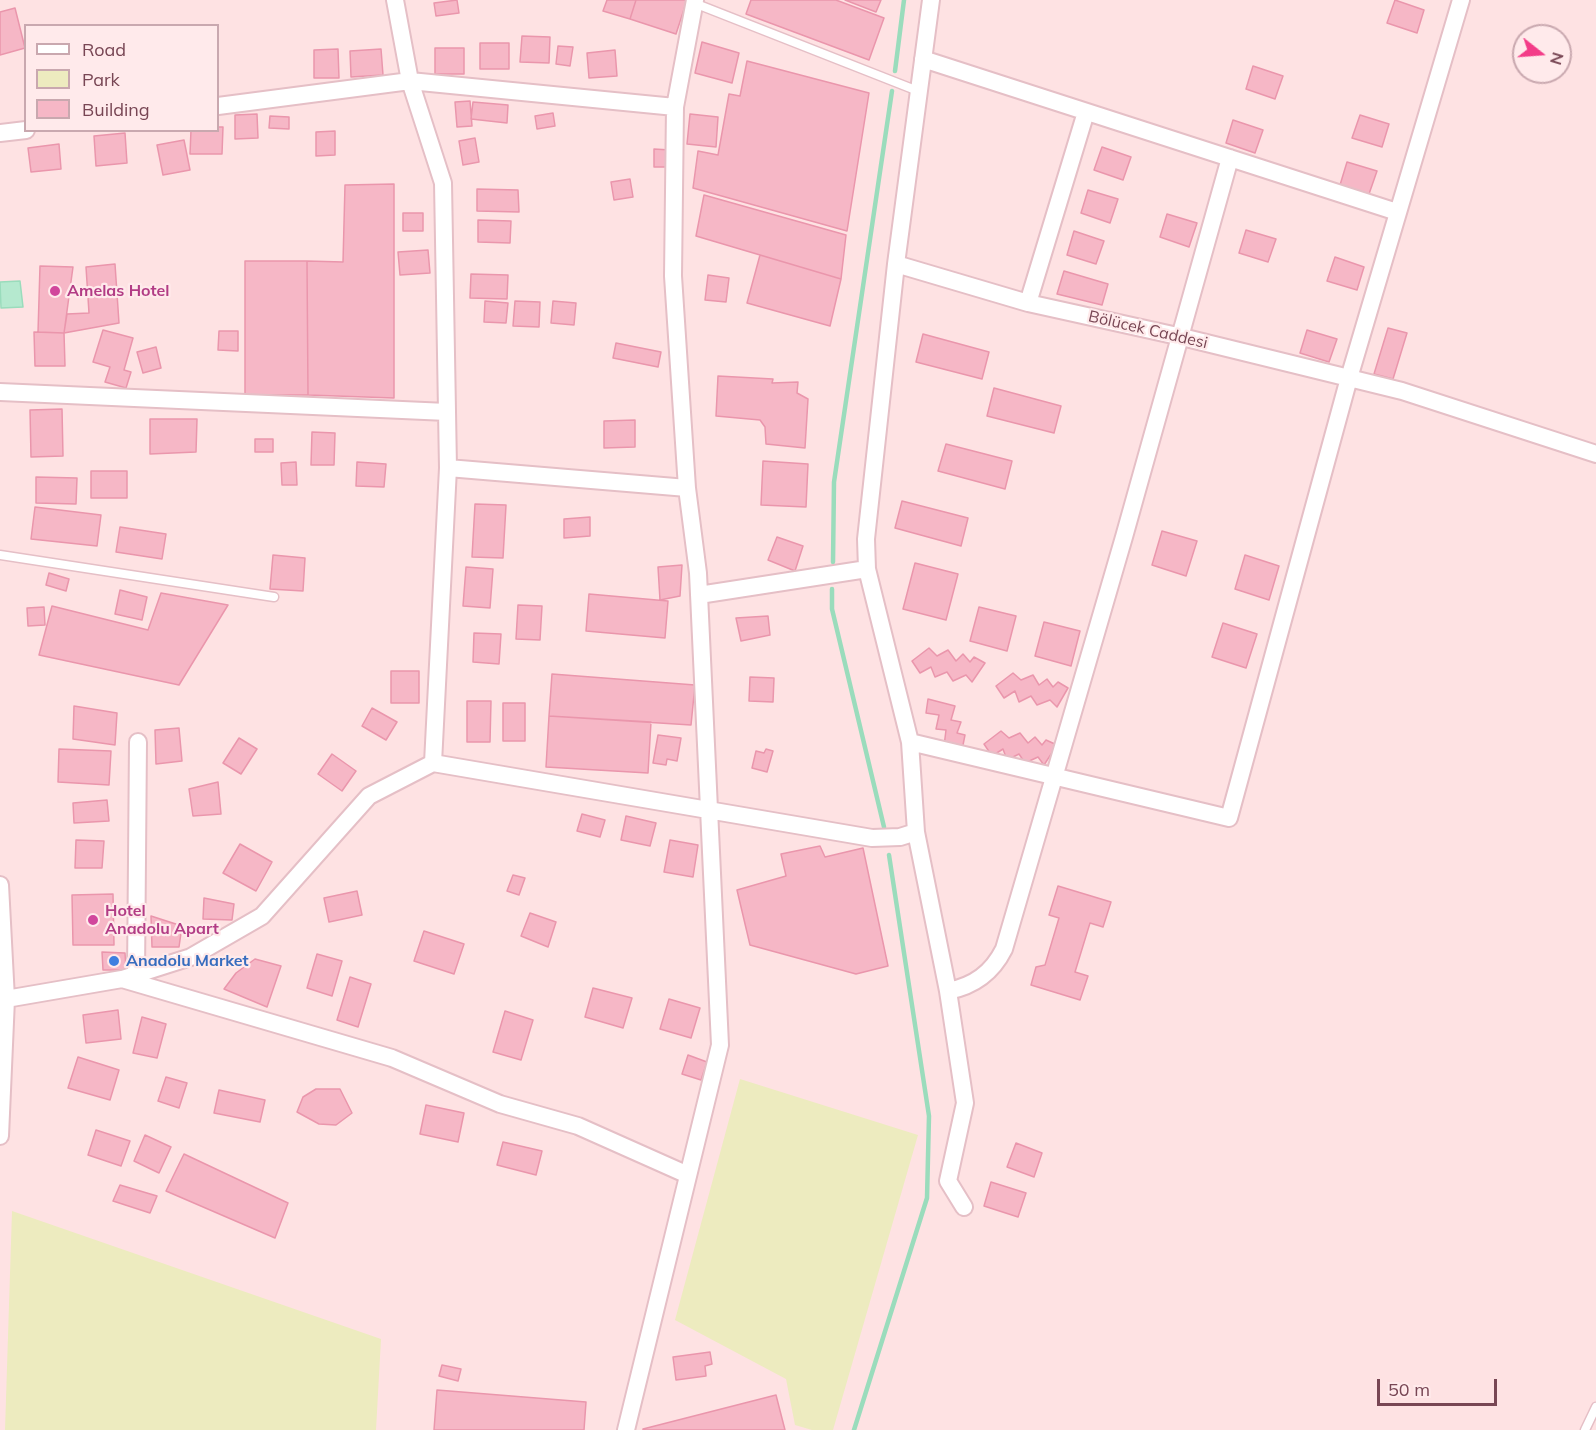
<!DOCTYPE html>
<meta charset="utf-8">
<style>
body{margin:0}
#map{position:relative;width:1596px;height:1430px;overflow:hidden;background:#fee2e3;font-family:Mulish,sans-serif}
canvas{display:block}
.legend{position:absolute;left:24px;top:24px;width:195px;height:108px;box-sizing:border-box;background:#ffeaeb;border:2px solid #c9a8af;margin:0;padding:8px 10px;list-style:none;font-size:18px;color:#784654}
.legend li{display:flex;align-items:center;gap:12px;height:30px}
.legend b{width:30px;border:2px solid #c9a8af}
.north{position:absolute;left:1512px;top:24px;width:60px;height:60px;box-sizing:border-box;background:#ffeaeb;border:2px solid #c9a8af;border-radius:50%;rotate:107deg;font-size:16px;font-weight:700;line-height:24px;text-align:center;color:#784654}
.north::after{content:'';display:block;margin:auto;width:21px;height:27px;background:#f33c88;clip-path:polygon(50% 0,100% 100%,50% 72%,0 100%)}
.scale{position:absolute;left:1377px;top:1379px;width:120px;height:27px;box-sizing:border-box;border:3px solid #784654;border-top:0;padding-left:8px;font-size:18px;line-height:21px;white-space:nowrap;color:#784654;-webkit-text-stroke:4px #ffeaeb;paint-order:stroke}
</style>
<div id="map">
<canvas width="1596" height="1430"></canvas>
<ul class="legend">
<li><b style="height:8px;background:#fff"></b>Road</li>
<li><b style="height:16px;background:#edebbf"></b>Park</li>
<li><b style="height:16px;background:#f6b7c6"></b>Building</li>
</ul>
<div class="north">N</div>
<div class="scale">50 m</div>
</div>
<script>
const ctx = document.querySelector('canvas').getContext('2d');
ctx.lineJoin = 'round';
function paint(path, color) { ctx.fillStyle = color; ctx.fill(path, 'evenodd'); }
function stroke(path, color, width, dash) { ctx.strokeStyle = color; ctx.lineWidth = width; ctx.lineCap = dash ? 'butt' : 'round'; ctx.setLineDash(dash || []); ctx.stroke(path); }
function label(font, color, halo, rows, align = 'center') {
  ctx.font = font + ' Mulish,sans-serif'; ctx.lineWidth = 4.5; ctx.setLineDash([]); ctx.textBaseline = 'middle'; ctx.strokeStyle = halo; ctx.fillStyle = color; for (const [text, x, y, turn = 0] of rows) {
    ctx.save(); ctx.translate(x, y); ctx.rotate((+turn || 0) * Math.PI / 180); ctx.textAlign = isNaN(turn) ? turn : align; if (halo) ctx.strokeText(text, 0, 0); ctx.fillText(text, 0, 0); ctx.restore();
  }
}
paint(new Path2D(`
 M740,1079l178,56 -85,295h-21l-17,-5 -9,-46 -111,-59z
 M12,1211l369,128 -5,91h-371z`), '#edebbf');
const water = new Path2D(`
 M20,281l3,26 -22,1 -1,-26z`);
paint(water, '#b5e9cf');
stroke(water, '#9adcbc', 1.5);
stroke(new Path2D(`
 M895,71l9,-71
 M833,562l1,-80 58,-391
 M832,589v20l52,218
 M854,1430l73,-232 2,-82 -40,-261`), '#9adcbc', 4.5);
const building = new Path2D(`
 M457,0l2,13 -23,3 -2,-13z
 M607,0h29l-6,19 -27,-8z
 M636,0h51l-11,34 -46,-15z
 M751,0h85l48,18 -15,42 -123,-46z
 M845,0h36l-5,12z
 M1395,0l29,10 -7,23 -30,-10z
 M15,8l10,40 -25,7v-43z
 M522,36l28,1 -1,26 -29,-1z
 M702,42l37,11 -7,30 -37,-10z
 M480,43h29v26h-29z
 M558,46l15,1 -3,19 -14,-2z
 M435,48h29v26h-29z
 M338,49l1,29h-25v-28z
 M381,49l2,26 -32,2 -1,-26z
 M615,50l2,26 -28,2 -2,-25z
 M747,61l122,32 -22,138 -154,-43 5,-37 20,4 11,-61 11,2z
 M1253,66l30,10 -8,23 -29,-10z
 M470,101l2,25 -15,1 -2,-25z
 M473,102l35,3 -1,18 -36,-4z
 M553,113l2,13 -18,3 -2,-13z
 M257,114l1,24 -23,1v-24z
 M690,114l28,3 -2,30 -29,-3z
 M1360,115l29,9 -7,23 -30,-9z
 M270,116l19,1v12l-20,-1z
 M1233,120l30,10 -8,23 -29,-10z
 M218,127h5l-1,27h-32l1,-24h27z
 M335,131v24l-19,1v-24z
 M125,133l2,30 -31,3 -2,-30z
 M475,138l4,24 -16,3 -4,-24z
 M184,140l6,30 -27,5 -6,-30z
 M59,144l2,25 -30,3 -3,-24z
 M1102,147l29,10 -8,23 -29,-10z
 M654,149l16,1v17h-16z
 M1347,162l30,9 -8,23 -29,-9z
 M630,179l3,18 -19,3 -3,-18z
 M394,184v214l-86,-3 -1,-134 36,1 2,-77z
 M477,189l41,1 1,22 -42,-1z
 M1088,190l30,9 -8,24 -29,-10z
 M704,195l142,40 -5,44 -145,-43z
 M403,213h20v18h-20z
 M1167,214l30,9 -8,24 -29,-10z
 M478,220l33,1 -1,22 -32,-1z
 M1246,230l30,9 -8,23 -29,-9z
 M1074,231l30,10 -8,23 -29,-9z
 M428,250l2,23 -30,2 -2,-23z
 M760,255l81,24 -11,47 -83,-23z
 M1335,257l29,10 -7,23 -30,-9z
 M245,261h62l1,134h-63z
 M115,264l4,59 -55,10 3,-19 22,-1 -3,-46z
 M40,266l33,1 -9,66 -26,-1z
 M1064,271l44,13 -6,21 -45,-11z
 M471,274l37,1 -1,24 -37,-1z
 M708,275l21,3 -3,24 -21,-2z
 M485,301l23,2 -2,20 -22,-1z
 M515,301l25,1 -1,25 -26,-1z
 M553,301l23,2 -2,22 -23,-2z
 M1388,328l19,5 -14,46 -19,-5z
 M103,330l30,8 -9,32 7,2 -5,16 -21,-6 5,-15 -17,-5z
 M1307,330l30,9 -8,23 -29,-9z
 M219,331h19v20l-20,-1z
 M34,332l30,1 1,33h-30z
 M923,334l66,18 -7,27 -66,-17z
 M616,343l45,9 -3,15 -45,-9z
 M156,347l5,21 -18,5 -6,-21z
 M718,376l55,3 -1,4 26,-1 -1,11 11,6 -3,49 -39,-4 -1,-17 -5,-7 -44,-4z
 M994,388l67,18 -7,27 -67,-17z
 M62,409l1,47 -32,1 -1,-47z
 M150,419h47l-1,33 -46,2z
 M635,420v27l-31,1v-27z
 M312,432l23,1 -1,32h-23z
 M255,439h18v13h-18z
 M946,444l66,17 -7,28 -67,-18z
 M763,461l45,3 -2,43 -45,-2z
 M296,462l1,23h-15l-1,-22z
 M357,462l29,2 -2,23 -28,-1z
 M91,471h36v27h-36z
 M36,477l41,1 -1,26 -40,-1z
 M902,501l66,17 -7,28 -66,-18z
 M475,504l31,1 -3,53 -31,-1z
 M35,507l66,8 -4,31 -66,-7z
 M590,517v19l-26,2v-19z
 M120,527l46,7 -4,25 -46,-7z
 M1162,531l35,10 -11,35 -34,-11z
 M777,537l26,9 -8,25 -27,-11z
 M273,555l32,3 -2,33 -33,-2z
 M1245,555l34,11 -10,34 -34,-11z
 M915,563l43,11 -12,46 -43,-11z
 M682,565l-2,31 -20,4 -2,-33z
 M466,567l27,2 -3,39 -27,-2z
 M49,573l20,6 -3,12 -20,-6z
 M120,590l27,7 -5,23 -27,-6z
 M161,593l67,12 -49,80 -140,-30 13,-49 96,24z
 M589,594l79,7 -3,37 -79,-7z
 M518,605l24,1 -2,34 -24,-1z
 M44,607l1,18 -17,1 -1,-18z
 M979,607l37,9 -9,35 -37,-10z
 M768,616l2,19 -29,6 -5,-23z
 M1044,622l36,9 -9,35 -36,-10z
 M1223,623l34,11 -11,34 -34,-11z
 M474,633l27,1 -2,30 -26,-2z
 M929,648l8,8 11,-6 8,11 7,-7 7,8 4,-5 11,6 -13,19 -6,-7 -13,6 -6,-9 -12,5 -4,-10 -11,6 -8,-12z
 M391,671h28v32h-28z
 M1013,673l8,7 12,-5 6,10 8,-6 6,8 5,-5 10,6 -11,19 -7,-7 -13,5 -6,-9 -12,6 -4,-11 -11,7 -8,-12z
 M552,674l143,11 -4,40 -142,-9z
 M750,677l24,1 -1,24 -24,-1z
 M928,699l27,7 -4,14 10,2 -4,11 8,2 -3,15 -18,-4 2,-16 -10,-1 3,-14 -13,-2z
 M467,701h24l-1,41h-23z
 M503,703h22v38h-22z
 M74,706l43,7 -2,32 -42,-6z
 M372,708l25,14 -11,18 -24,-14z
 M549,716l102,6 -3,51 -102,-6z
 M179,728l3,33 -26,3 -1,-34z
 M1001,731l8,7 11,-5 8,10 7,-6 7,8 4,-5 11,5 -13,20 -6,-8 -13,6 -6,-9 -12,6 -4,-11 -11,7 -8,-12z
 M658,735l23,3 -4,23 -10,-2 -1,6 -13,-2z
 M239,738l18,11 -16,25 -18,-11z
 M59,749l52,2 -2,34 -51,-3z
 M766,749l7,2 -6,21 -15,-4 4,-17 8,2z
 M332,754l24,17 -14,20 -24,-17z
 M218,782l3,32 -28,2 -4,-27z
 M107,800l2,21 -35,2 -1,-20z
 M582,814l23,6 -5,17 -23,-6z
 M626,816l30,7 -6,23 -29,-6z
 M76,840l28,1 -2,27h-27z
 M670,840l28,5 -5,32 -29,-5z
 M240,844l32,18 -16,29 -33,-18z
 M820,846l5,11 38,-9 25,118 -32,8 -106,-29 -13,-55 49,-14 -5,-22z
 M513,875l12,3 -6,17 -12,-4z
 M1058,886l53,16 -8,25 -13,-4 -15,49 13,4 -8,24 -49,-15 5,-18 9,-2 14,-47 -10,-3z
 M357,891l5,24 -33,7 -5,-24z
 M113,894l1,51h-41l-1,-50z
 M204,898l30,6 -2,16 -29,-1z
 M530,913l26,9 -8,25 -27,-11z
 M151,916l31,10 -3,21h-27z
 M424,931l40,13 -10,30 -40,-13z
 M102,952l23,1 1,17h-23z
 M317,954l25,7 -10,35 -25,-8z
 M255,959l26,7 -14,41 -43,-18 12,-16z
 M350,977l21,7 -13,43 -21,-7z
 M593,988l39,10 -9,30 -38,-11z
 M669,999l31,9 -9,30 -31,-9z
 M118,1010l3,29 -35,4 -3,-28z
 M505,1011l28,9 -12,40 -28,-8z
 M142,1017l24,7 -9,34 -24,-5z
 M688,1055l19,7 -6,18 -19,-6z
 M78,1057l41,13 -9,30 -42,-12z
 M166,1077l21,6 -8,25 -21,-7z
 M316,1089h24l12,24 -16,12 -17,-1 -22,-12 6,-15z
 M219,1090l46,10 -5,22 -46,-9z
 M426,1105l38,8 -6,29 -38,-8z
 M96,1130l34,11 -9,25 -33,-11z
 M145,1135l26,12 -12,26 -25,-12z
 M503,1142l39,9 -6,24 -39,-10z
 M1016,1143l26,10 -8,24 -27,-10z
 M184,1154l104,49 -13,35 -109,-47z
 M991,1182l35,11 -8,24 -34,-11z
 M120,1185l37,11 -7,17 -37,-12z
 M710,1352l2,12 -7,2 1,10 -30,4 -3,-23z
 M442,1365l19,4 -3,12 -19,-5z
 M437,1390l149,12 -2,28h-150z
 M776,1395l9,35h-142v-1z`);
paint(building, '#f6b7c6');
stroke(building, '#ea96ac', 1.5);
const lane = new Path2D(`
 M694,3l224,88
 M0,555l274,42
 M1585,1430l11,-23`);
const street = new Path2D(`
 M395,0l15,81 33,102 5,285 -15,295
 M931,0l-35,264 -30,275 1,30 43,173 319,76 120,-440 112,-378
 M923,59l474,153
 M218,106l192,-25 265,26
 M0,133l26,-3
 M896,264l132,39 154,34 220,54 194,63
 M1028,303l58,-191
 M0,392l447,20
 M448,468l239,20
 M699,595l168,-26
 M910,742l6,90 32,159 17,112 -17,78 16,26
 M0,885l6,114 -6,137
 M136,975l2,-233
 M122,979l270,79 108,46 78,22 110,49
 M948,991c26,-5 44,-18 56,-42l120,-412 106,-379
 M0,997l6,2 116,-20 69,-22 71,-41 107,-120 64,-33 439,75 28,-1 16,-5
 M626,1430l94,-385 -22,-472 -11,-85 -14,-212 2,-169 20,-107`);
stroke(lane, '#e5bfc6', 11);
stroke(street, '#e5bfc6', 20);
stroke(lane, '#fff', 8);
stroke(street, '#fff', 16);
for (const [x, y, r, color] of [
 [55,291,6,"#d1479c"],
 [93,920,6,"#d1479c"],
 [114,961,6,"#3f7fe0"]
]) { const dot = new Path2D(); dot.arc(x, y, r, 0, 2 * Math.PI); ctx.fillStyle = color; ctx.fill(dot); stroke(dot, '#ffeaeb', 2); }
label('bold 16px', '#b23c85', '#ffeaeb', [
 ["Amelas Hotel",67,291],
 ["Hotel",105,911],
 ["Anadolu Apart",105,929]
], 'left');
label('16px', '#784654', '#ffeaeb', [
 ["Bölücek Caddesi",1148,330,13]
]);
label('bold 16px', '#366cbe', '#ffeaeb', [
 ["Anadolu Market",126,961]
], 'left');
</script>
